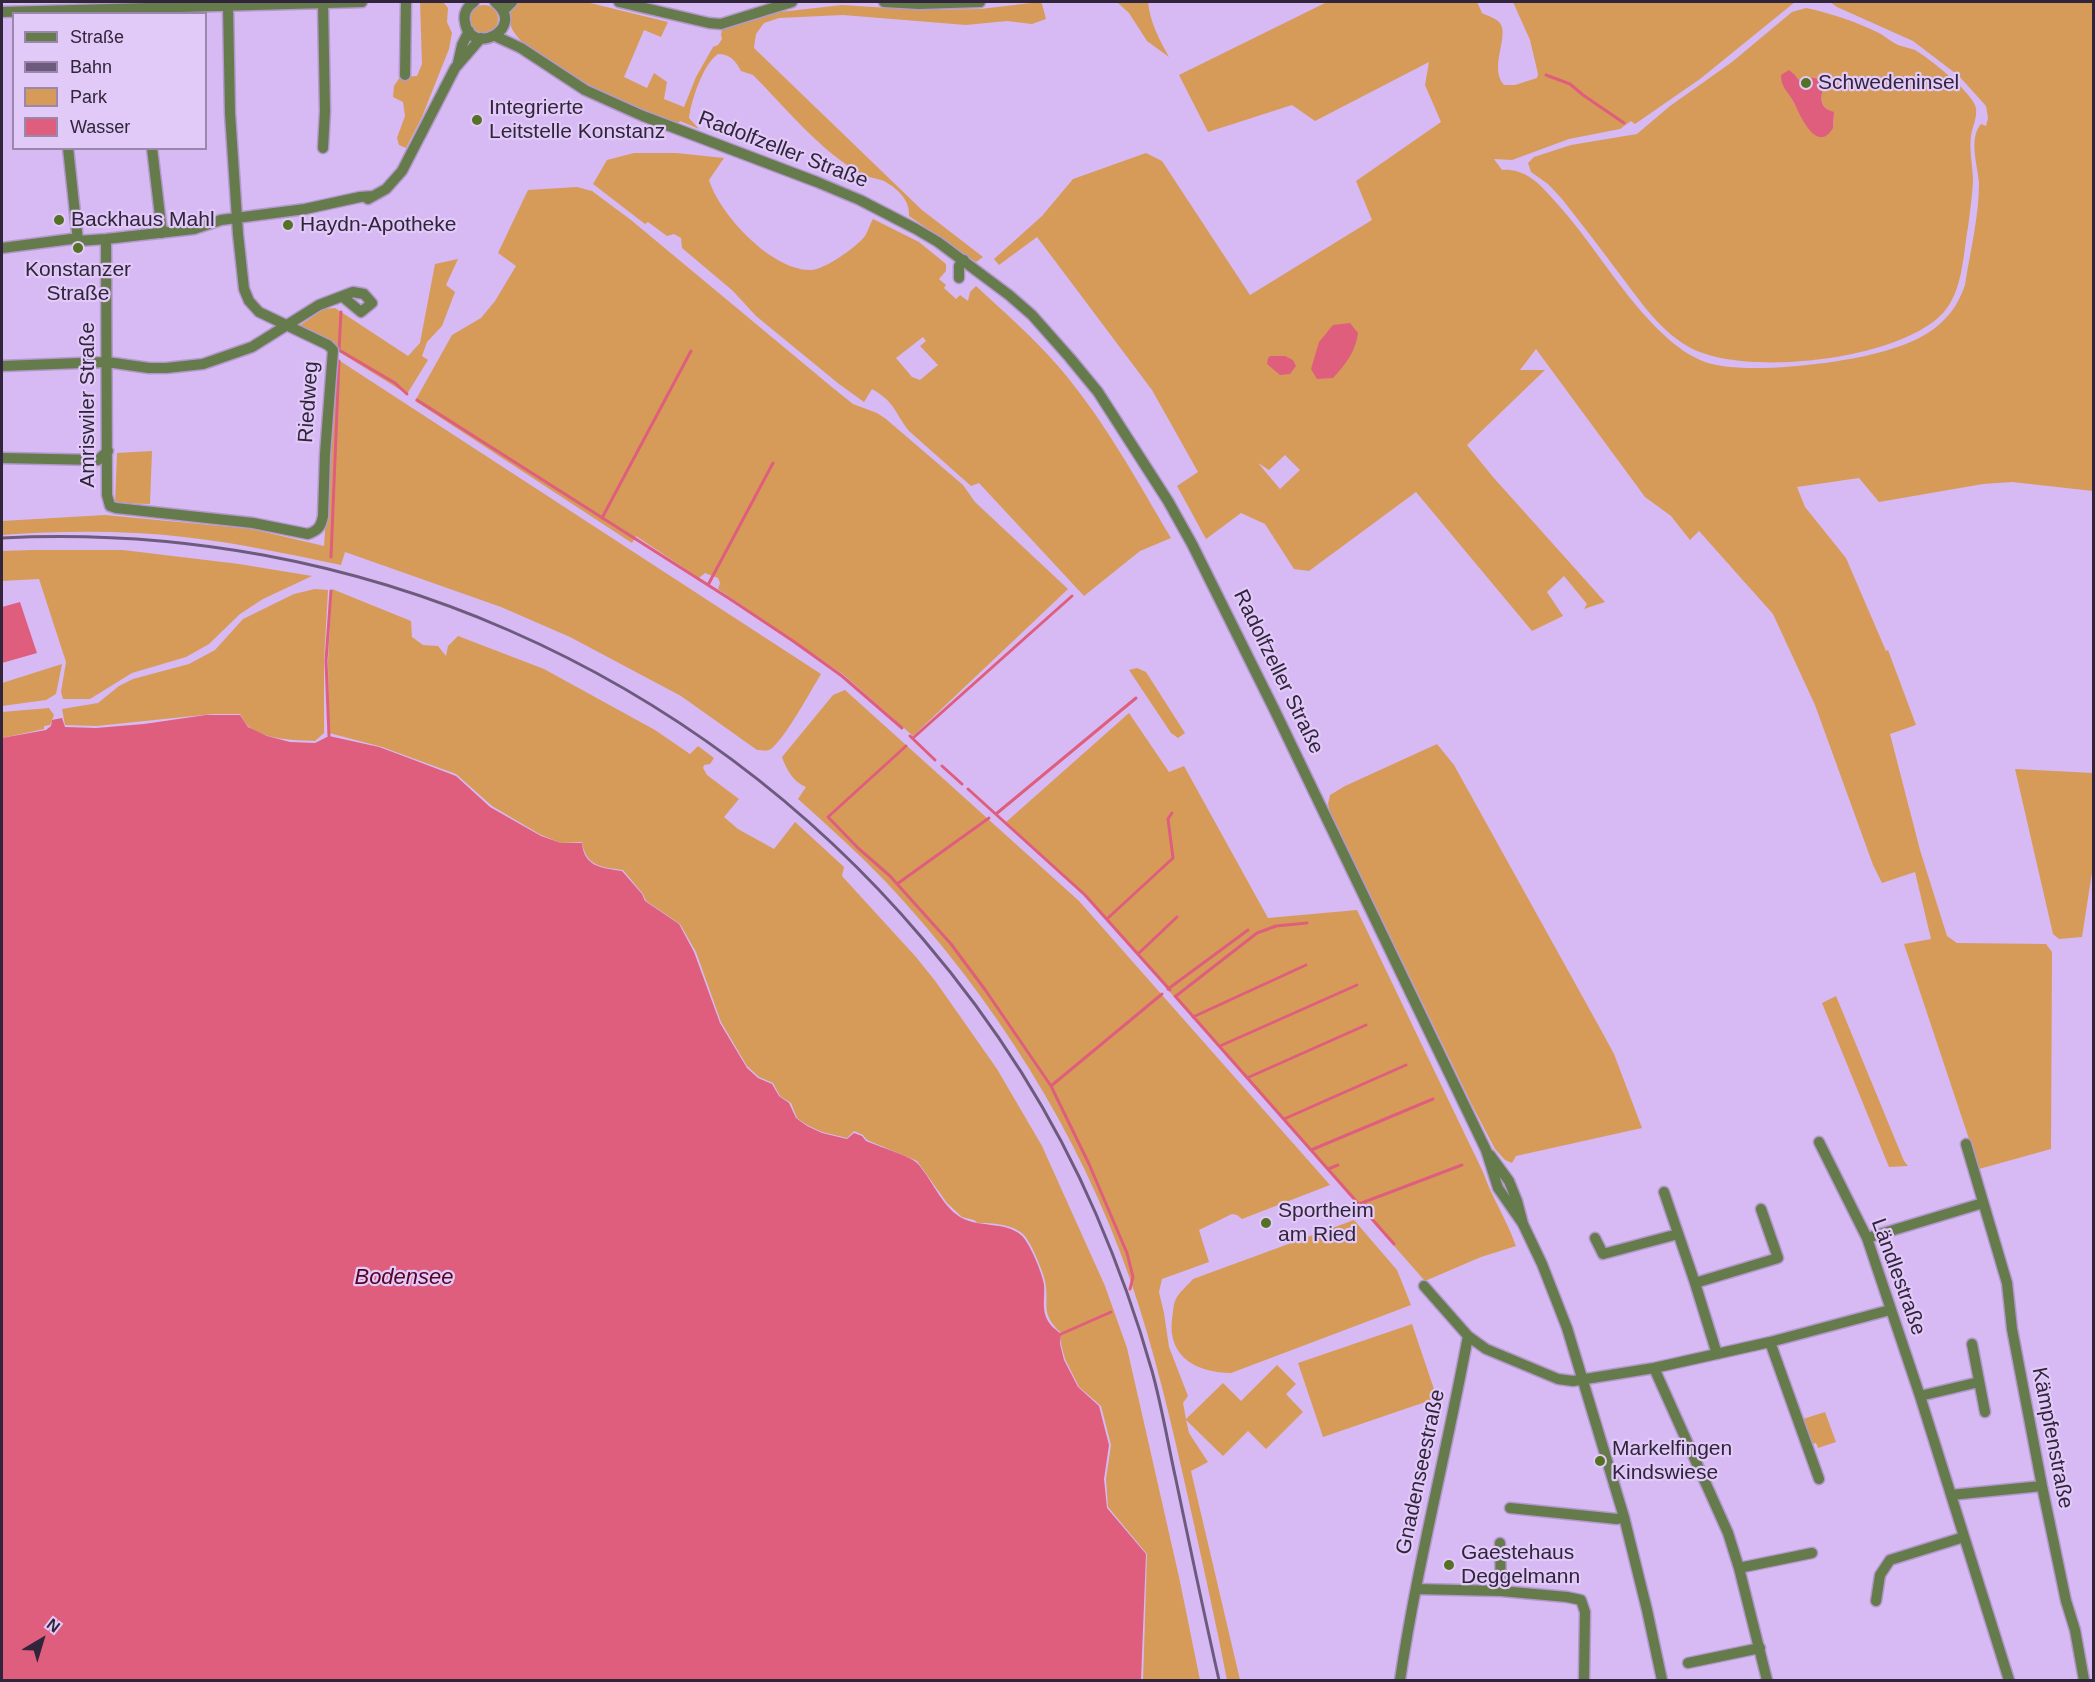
<!DOCTYPE html>
<meta charset="utf-8">
<style>
body{margin:0}
#map{position:relative;width:2095px;height:1682px;overflow:hidden;background:#d7b9f4;font-family:Helvetica,sans-serif}
canvas{display:block}
.frame{position:absolute;inset:0;border:3px solid #31253b;pointer-events:none}
.legend{position:absolute;left:12px;top:12px;width:195px;height:138px;box-sizing:border-box;background:#e1c9f8;border:2px solid #9b87ac;margin:0;padding:8px 10px;list-style:none;font-size:18px;color:#31253b}
.legend li{display:flex;align-items:center;gap:12px;height:30px}
.legend b{width:30px;border:2px solid #9b87ac}
.north{position:absolute;left:12px;top:1610px;width:60px;height:60px;-webkit-text-stroke:4px #e1c9f8;paint-order:stroke;rotate:38deg;font-size:16px;font-weight:700;line-height:24px;text-align:center;color:#31253b}
.north::after{content:'';display:block;margin:auto;width:21px;height:27px;background:#31253b;clip-path:polygon(50% 0,100% 100%,50% 72%,0 100%)}
</style>
<div id="map">
<canvas width="2095" height="1682"></canvas>
<div class="frame"></div>
<ul class="legend">
<li><b style="height:8px;background:#667b4b"></b>Straße</li>
<li><b style="height:8px;background:#6d5b7e"></b>Bahn</li>
<li><b style="height:16px;background:#d79b59"></b>Park</li>
<li><b style="height:16px;background:#df5e7d"></b>Wasser</li>
</ul>
<div class="north">N</div>
</div>
<script>
const ctx = document.querySelector('canvas').getContext('2d');
ctx.lineJoin = 'round';
function paint(path, color) { ctx.fillStyle = color; ctx.fill(path, 'evenodd'); }
function stroke(path, color, width, dash) { ctx.strokeStyle = color; ctx.lineWidth = width; ctx.lineCap = dash ? 'butt' : 'round'; ctx.setLineDash(dash || []); ctx.stroke(path); }
function label(font, color, halo, rows, align = 'center') {
  ctx.font = font + ' Helvetica,sans-serif'; ctx.lineWidth = 4.5; ctx.setLineDash([]); ctx.textBaseline = 'middle'; ctx.strokeStyle = halo; ctx.fillStyle = color; for (const [text, x, y, turn = 0] of rows) {
    ctx.save(); ctx.translate(x, y); ctx.rotate((+turn || 0) * Math.PI / 180); ctx.textAlign = isNaN(turn) ? turn : align; if (halo) ctx.strokeText(text, 0, 0); ctx.fillText(text, 0, 0); ctx.restore();
  }
}
paint(new Path2D(`
 M420,2h23l5,6 -1,14 5,11 -3,16 -27,68 -16,31 -7,-3 -2,-7 8,-22 -2,-14 -10,-5 1,-11 6,-9 17,-1 5,-12z
 M519,2h67l82,20 -7,15 -17,-7 -20,47 23,11 7,-15 13,9 -3,17 20,8 12,-30 17,-30 5,-2 4,-6 -1,-4 1,-6 49,-16 71,-8 79,5 59,-1 60,-7 2,2 4,15 -14,5 -25,-3 -41,4 -123,-10 -64,3 -15,5 -8,11 -2,14 168,162 61,47 -7,5 -67,-46c1,-16 -11,-27 -25,-35 -7,-3 -15,-3 -22,-7 -39,-20 -78,-68 -109,-99l-12,-4c-5,-10 -11,-17 -23,-17 -15,10 -27,47 -29,64l10,11 -19,-8 -2,3c-26,-9 -213,-82 -159,-122z
 M1117,2h31c2,20 11,37 21,55l-22,-16 -18,-28z
 M1327,2h95l7,1 -1,-1h49l5,11c5,3 12,4 17,9 12,11 -11,46 5,63h11l22,-7 1,-4 -8,-34 -17,-38h282l-95,77 -65,45 -4,-3 -11,8 -51,10 -57,21 -18,-1 8,11c9,-1 19,2 26,6 13,8 23,21 33,32 36,41 63,90 103,127 10,10 27,22 41,27 40,14 139,1 180,-11 38,-11 67,-27 80,-66 5,-33 14,-68 14,-102 -1,-17 -11,-44 2,-59l5,2 2,-8 -2,-12 -27,-30 -46,-35 -76,-34 -7,-5h263v489l-81,-9 -29,2 -104,18 -20,-24 -62,9 8,20 41,51 40,93 2,-1 28,75 -26,9 30,116 27,86 10,7 89,1 6,8 -1,197 -72,20 -75,-225 27,-5 -16,-67 -33,11 -9,-18 -58,-160 -42,-91 -74,-83 -9,9 -19,-24 -26,-19 -109,-148 -16,21h25l-78,75 26,32 112,125 -21,7 3,-5 -23,-28 -17,16 16,24 -31,15 -116,-139 -107,79 -15,-2 -29,-45 -24,-11 -35,26 -29,-53 21,-14 -46,-82 -115,-153 -38,28 -5,-6 48,-43 31,-37 73,-26 16,8 88,134 122,-75 -16,-39 85,-59 -16,-37 4,-23 -114,59 -23,-16 -84,27 -29,-57zM1285,455l15,15 -20,19 -22,-26 11,7z
 M470 19a14 14 0 1 1 28 0a14 14 0 1 1-28 0Z
 M1806,8c24,5 51,14 73,25 6,3 12,9 19,12 5,2 12,3 17,5 15,9 53,39 60,55 4,10 -3,22 -4,31 -2,15 2,30 2,46 -1,15 -3,30 -5,45 -5,28 -5,64 -25,86 -43,47 -199,65 -254,34 -32,-18 -52,-51 -74,-79 -17,-23 -35,-46 -53,-69l-14,-15 -17,-12 -3,-9 6,-6 37,-12 66,-11 33,-28 62,-44 60,-50zM1795,75l10,13 6,-2 -1,-4 14,5c-5,12 -3,21 10,26l-1,15 -37,-21 -5,-10z
 M634,153h42l48,5 -15,22c11,35 63,91 102,90 13,0 47,-24 54,-34 3,-5 5,-12 8,-17l46,23 27,22v7l-7,8 7,6 -2,3 12,11 4,-4 8,6 2,-9 6,-6c28,26 57,51 82,80 45,52 78,113 113,172l-31,13 -56,45 -105,-113 -8,3 -62,-55c-15,-19 -13,-28 -37,-42l-8,13 -25,-18 -83,-68 -23,-25 -51,-43 -1,-10 -7,-4 -7,2 -19,-14 -3,2 -52,-40 14,-24zM923,337l3,4 -6,5 18,19 -18,15 -8,-3 -16,-19z
 M577,187l15,4 39,29 202,168 20,16 24,9 9,6 77,66 12,17 93,87 -155,147 -69,-61 -126,-86 2,-6 -2,-5 -13,-5 -6,5 -63,-42 -4,7 -217,-142 37,-66 29,-17 14,-17 21,-35 -18,-13 30,-63z
 M458,259l-12,26 9,7 -13,34 -15,16 -5,14 6,4 -21,34 -71,-44v-5l-37,-19 25,-17 11,-1 73,48 12,-13 15,-79z
 M337,359l484,315c-11,18 -35,63 -50,75 -5,3 -9,1 -14,1l-76,-54 -111,-59 -69,-30 -156,-55 -4,13c-52,-11 -104,-22 -157,-28 -61,-7 -122,-6 -182,-2v-14l103,-6 147,14 72,17z
 M152,451l-2,53 -35,-1 2,-50z
 M32,550h91l116,14 73,12 -49,23 -23,15 -31,30 -23,13 -54,16 -42,26h-27l-2,-7 5,-30 -27,-83 -37,2v-30z
 M315,589l13,1 -4,71v72l-9,8c-21,-1 -50,-1 -67,-15 -3,-3 -6,-9 -8,-12h-27l-117,12 -31,-1 -3,-16 36,-6 21,-17 14,-7 56,-15 26,-14 28,-31 51,-25z
 M332,589l79,32 1,16 11,8 15,1 8,10 2,-10 10,-10 86,33 111,61 35,24 8,-8 16,12 -4,6 -6,1 -1,3 4,7 32,24 -15,18 14,12 36,20 21,-27 49,45 -2,9 74,81 20,25 61,87 45,77 63,140 22,62 52,229 21,103h-57l4,-126 -39,-47 -2,-28 5,-34 -10,-39 -22,-19 -14,-28 -4,-15v-11c-22,-21 -11,-27 -16,-52 -2,-10 -15,-41 -22,-47 -11,-10 -32,-11 -45,-11l-4,-3 -12,-3 -15,-14 -30,-42 -50,-21 -4,-5 -9,-4 -7,7 -25,-6 -15,-7 -10,-7 -6,-15 -11,-7 -7,-13 -14,-6 -12,-11 -26,-44 -25,-70 -16,-28 -34,-23 -3,-7 -20,-24c-21,-3 -37,-3 -41,-28l-21,1 -20,-8 -49,-29 -36,-32 -74,-27 -53,-14 -1,-72z
 M62,664l-6,30 -10,6 -44,6v-23z
 M1137,668l9,4 39,61 -7,5 -7,-5 -42,-63z
 M845,690l234,211 251,284 -88,34 -5,-4 -5,-1 -33,16 10,32 -47,17 -3,13 5,21 5,34 19,49 -5,7 3,16 37,-36 18,18 36,-36 19,19 -10,10 17,18 -37,37 -18,-18 -25,25 -37,-36 3,13 19,29 -17,9 49,209h-13c-12,-62 -26,-124 -40,-187 -16,-72 -33,-144 -57,-214 -51,-147 -138,-284 -244,-397 -28,-29 -58,-56 -88,-83l8,-12c-12,-4 -20,-18 -24,-30l51,-62z
 M49,708l5,7 -4,10 -6,1v3l-42,9v-26z
 M1129,713l40,59 15,-6 84,152 89,-8 126,262c9,26 24,48 33,74l-35,11 -56,24 -340,-385 -80,-73z
 M1437,744l17,21 147,265 13,24 28,74 -126,28 -4,7 -7,-3 -10,-11 -23,-44 -142,-293 -2,-8 2,-9 15,-9z
 M2015,769l78,4v93l-11,71 -23,2 -6,-5z
 M1836,996l68,165 4,5 -19,1 -67,-164z
 M1354,1220l43,50 14,35 -180,68c-32,0 -64,-15 -59,-54 1,-5 1,-13 3,-18 3,-8 12,-15 18,-22z
 M1412,1324l25,74 -114,39 -25,-74z
 M1825,1412l11,30 -18,6 -2,-5 -4,1 -9,-25z`), '#d79b59');
paint(new Path2D(`
 M1789,70l6,5 10,13 6,-2 -3,-8c8,-1 13,2 16,9 -5,12 -3,22 10,25l-1,16c-17,28 -34,-16 -40,-27 -5,-10 -12,-13 -12,-26z
 M1350,323l8,10c-2,18 -13,32 -25,45l-16,1 -6,-10 8,-27 14,-17z
 M1270,356h15l8,4 3,6 -6,8 -10,1 -13,-11 1,-6z
 M20,602l17,51 -35,10v-56z
 M206,715h34l8,12 19,9 23,6 25,1 14,-7 50,11 27,10 50,19 34,31 51,29 20,7h21c2,24 20,25 40,28l20,23 3,7 34,23 15,28 26,71 27,45 11,10 14,6 7,12 10,7 7,15 11,8 15,7 25,6 7,-6 8,3 4,5c11,5 44,15 51,22 15,16 24,42 43,54 17,11 45,4 61,18 8,6 22,40 23,50 1,11 -2,22 2,32 3,8 9,12 15,17l-1,10 4,16 14,27 21,19 10,39 -5,34 3,29 39,46 -5,126h-1139v-942l44,-8 5,-4 1,-6 10,-2 3,9 31,1 48,-4z`), '#df5e7d');
stroke(new Path2D(`
 M1546,75l24,9 13,11 41,28
 M341,312l-2,38 56,33 12,11
 M417,400l313,199 63,42 49,35 60,52
 M602,518l89,-167
 M331,557l8,-196
 M708,585l65,-122
 M329,736l-3,-75 5,-70
 M910,736l25,24
 M913,738l159,-142
 M906,746l-78,71 30,31 32,28 61,68 35,47 65,95 38,78 38,89 6,24 -3,12
 M942,766l20,18
 M968,789l117,106 85,95
 M996,814l140,-116
 M897,884l92,-66
 M1108,918l65,-60 -5,-39 4,-6
 M1138,954l39,-37
 M1168,989l80,-59
 M1175,996l219,248
 M1176,996l81,-63 19,-7 31,-3
 M1193,1017l113,-52
 M1220,1046l137,-61
 M1247,1078l119,-53
 M1051,1086l111,-92
 M1284,1119l122,-54
 M1311,1150l122,-51
 M1328,1169l10,-4
 M1359,1204l103,-39
 M1061,1334l50,-22`), '#df5e7d', 3);
const minor = new Path2D(`
 M323,2l2,109 -2,37
 M474,2c-7,5 -11,11 -9,20 5,36 63,6 30,-20
 M619,2l90,21 12,1 71,-22
 M884,2l35,2 61,-2
 M503,11l9,-9
 M2,12l360,-10
 M495,36l26,12 64,42 58,26 174,66 43,18 56,29 22,13 71,53 23,20 38,43 28,34 70,109 24,43 83,167 211,439 12,38 25,36
 M458,63l4,-18 7,-14
 M405,75l1,-73
 M68,148l10,93
 M152,148l10,85
 M368,199l18,-10 16,-18 53,-103 26,-30
 M106,239l1,256 3,11 6,2 137,15 55,11c11,-4 13,-8 15,-18l2,-62 8,-104 -5,-5 -69,-33 -10,-11 -5,-12 -6,-55 -8,-121 -2,-107
 M2,248l69,-9 7,2 28,-2 88,-10 27,-9 84,-11 55,-12 13,-1
 M959,278v-12l5,-6
 M2,366l105,-4 42,6h17l37,-4 49,-17 67,-42 34,-13 11,2 8,9 -11,9 -18,-15
 M2,458l96,2 10,-9
 M1819,1142l48,96 53,158 89,284
 M1966,1144l41,139 5,46 30,157 24,115 9,29 9,50
 M1490,1155l19,26 8,20 6,23 19,40 25,64 57,189 23,93 15,70
 M1664,1192l31,91 22,71
 M1595,1238l8,16 75,-20
 M1867,1238l116,-35
 M1695,1283l83,-25 -17,-49
 M1424,1286l44,50 18,13 72,30 15,2 81,-13 116,-26 120,-32
 M1770,1342l49,137
 M1972,1344l13,68
 M1654,1368l74,165 11,35 28,112
 M1920,1396l59,-14
 M1951,1495l91,-9
 M1510,1508l107,11 7,-2
 M1500,1543l1,48
 M1739,1568l73,-15
 M1416,1589l85,2 66,6 14,3 4,12 -1,68
 M1876,1601l4,-26 10,-15 74,-23
 M1688,1663l72,-15
 M1400,1680c17,-115 47,-229 68,-344`);
stroke(minor, '#b298cb', 13);
stroke(minor, '#667b4b', 10);
stroke(new Path2D(`
 M2,538c354,-18 692,131 921,401 70,82 130,175 173,275 22,51 41,104 56,157 10,36 16,73 24,109 14,67 28,134 43,200`), '#6d5b7e', 3);
for (const [x, y, r, color] of [
 [1806,83,6,"#547125"],
 [477,120,6,"#547125"],
 [59,220,6,"#547125"],
 [288,225,6,"#547125"],
 [78,248,6,"#547125"],
 [1266,1223,6,"#547125"],
 [1600,1461,6,"#547125"],
 [1449,1565,6,"#547125"]
]) { const dot = new Path2D(); dot.arc(x, y, r, 0, 2 * Math.PI); ctx.fillStyle = color; ctx.fill(dot); stroke(dot, '#e1c9f8', 2); }
label('21px', '#31253b', '#e1c9f8', [
 ["Schwedeninsel",1818,83],
 ["Integrierte",489,108],
 ["Leitstelle Konstanz",489,132],
 ["Backhaus Mahl",71,220],
 ["Haydn-Apotheke",300,225],
 ["Konstanzer",78,270,"center"],
 ["Straße",78,294,"center"],
 ["Sportheim",1278,1211],
 ["am Ried",1278,1235],
 ["Markelfingen",1612,1449],
 ["Kindswiese",1612,1473],
 ["Gaestehaus",1461,1553],
 ["Deggelmann",1461,1577]
], 'left');
label('21px', '#31253b', '#e1c9f8', [
 ["Radolfzeller Straße",783,150,21],
 ["Riedweg",309,402,-86],
 ["Amriswiler Straße",88,405,-90],
 ["Radolfzeller Straße",1278,672,64],
 ["Ländlestraße",1898,1277,70],
 ["Kämpfenstraße",2052,1438,79],
 ["Gnadenseestraße",1421,1472,-78]
]);
label('italic 22px', '#580222', '#e1c9f8', [
 ["Bodensee",404,1278]
]);
</script>
